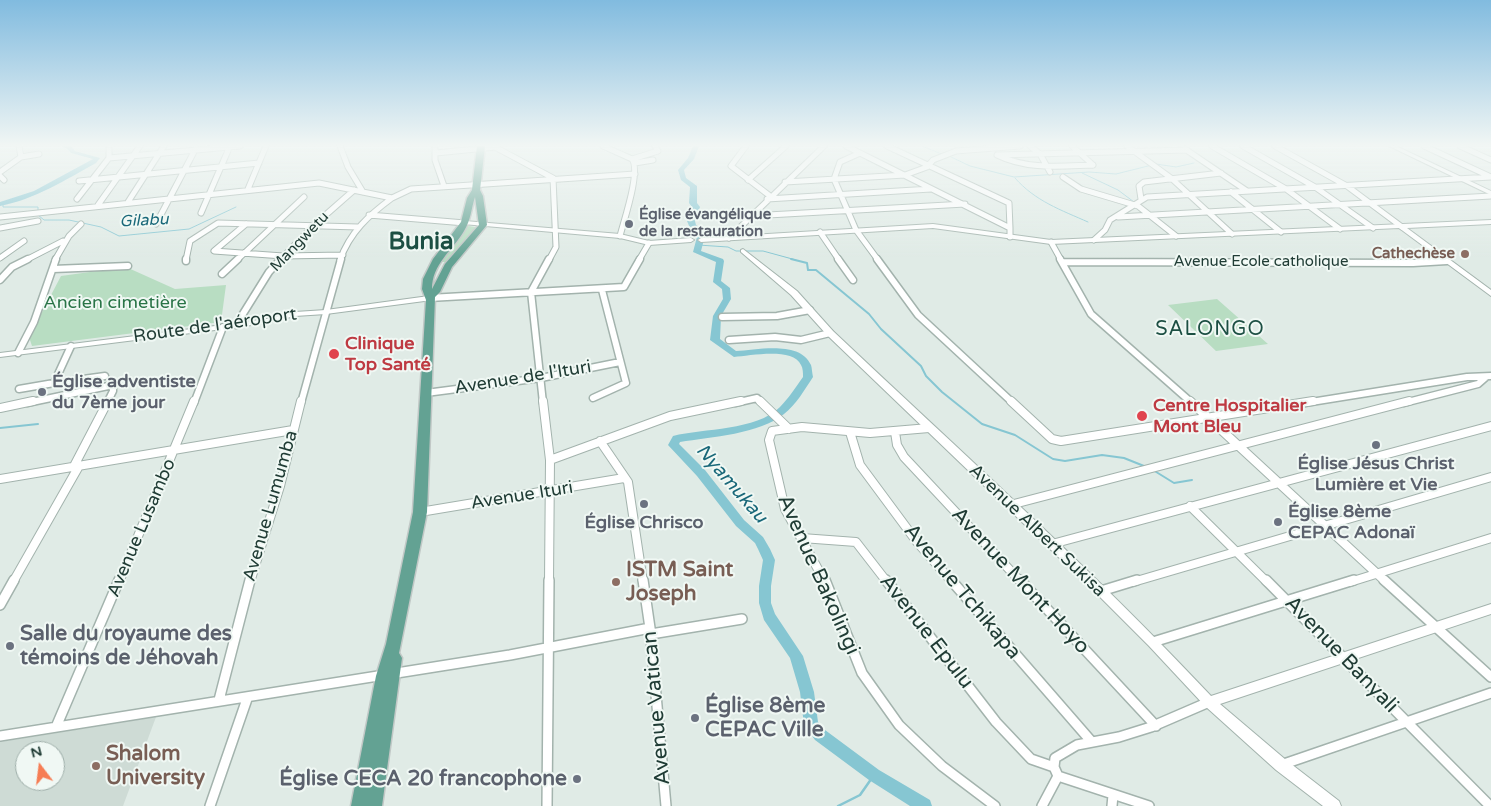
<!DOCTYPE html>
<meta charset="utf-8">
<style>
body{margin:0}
#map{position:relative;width:1491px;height:806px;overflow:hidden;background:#e0ebe6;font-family:"Varela Round",sans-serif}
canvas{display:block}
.north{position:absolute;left:15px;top:741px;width:50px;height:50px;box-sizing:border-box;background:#f0f8f4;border:1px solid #9dada8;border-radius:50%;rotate:345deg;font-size:14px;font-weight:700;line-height:20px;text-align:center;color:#203c35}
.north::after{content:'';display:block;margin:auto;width:18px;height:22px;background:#f67d54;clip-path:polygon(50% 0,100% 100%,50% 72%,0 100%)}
</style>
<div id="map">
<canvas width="1491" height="806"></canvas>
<div class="north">N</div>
</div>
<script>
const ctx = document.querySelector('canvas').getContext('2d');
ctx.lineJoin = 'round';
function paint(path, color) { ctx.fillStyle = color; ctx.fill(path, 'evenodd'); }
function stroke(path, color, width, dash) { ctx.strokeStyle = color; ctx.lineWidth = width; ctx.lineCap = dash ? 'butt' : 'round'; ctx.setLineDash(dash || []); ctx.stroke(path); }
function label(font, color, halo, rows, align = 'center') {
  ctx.font = font + ' "Varela Round",sans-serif'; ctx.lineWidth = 4; ctx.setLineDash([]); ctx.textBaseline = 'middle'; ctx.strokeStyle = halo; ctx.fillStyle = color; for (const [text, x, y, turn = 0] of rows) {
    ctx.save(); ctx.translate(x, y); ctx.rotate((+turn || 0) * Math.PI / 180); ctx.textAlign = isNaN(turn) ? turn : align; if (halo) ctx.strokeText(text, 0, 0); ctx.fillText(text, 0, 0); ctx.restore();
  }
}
paint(new Path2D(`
 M156,717l-33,89h-123v-64zM25,751h30v30h-30z`), '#cedbd5');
paint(new Path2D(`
 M469,226l6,1v2l-28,33h-7l25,-35z
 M126,267l49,22 51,-4 -5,37 -189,24 -3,-9 32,-61z
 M1217,299l51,45 -52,7 -48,-46z`), '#b8ddc2');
stroke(new Path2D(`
 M922,146l22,9
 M949,156l21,10 44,11 75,-5 27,2 40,-10 20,3 18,-4
 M1082,173l36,17 16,12
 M1015,178c20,23 46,32 73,44
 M3,204v3h35v8l6,5h25l32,7 18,9 70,-7 47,-22
 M698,245l30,2 8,4h27l33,9`), '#86c6d2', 1);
stroke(new Path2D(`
 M791,259l16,4 1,7h8l53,44 12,15 40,37 5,10 16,16 40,32 33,11 38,24 12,2 37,-6 22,3 20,8
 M0,428l38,-4
 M1153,470l21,13 18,-3`), '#86c6d2', 2);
stroke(new Path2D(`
 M838,806l22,-11 14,-20`), '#86c6d2', 2.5);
paint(new Path2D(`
 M61,146h10l4,5 25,7 -4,5c-31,17 -60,36 -96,43v-4l34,-11 59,-32 -22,-6 -5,-5z
 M693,146h6l-5,13 -10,11 2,8 11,8v17l3,4 -5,14 1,4 10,7 -5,19 22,8 1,2 -3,20 9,7 1,11 -10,17 -1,23 16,12c21,-1 64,-11 75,14 1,3 1,8 2,12 -8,12 -17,28 -29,37 -24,20 -73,23 -104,28l-1,2 26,26 39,50 19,17 7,12 5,11 -4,26v17l4,11 28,42 11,36 4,30 7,8 54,40 51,30 2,6h-22l-41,-26 -54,-40 -11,-15 -4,-33 -10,-34 -26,-38 -5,-17v-17l4,-26 -5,-11 -3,-6 -19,-17 -39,-50 -29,-31 5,-9c31,-8 83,-5 107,-29 8,-8 16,-20 23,-30 0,-4 0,-9 -2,-12 -8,-18 -51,-9 -67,-8l-24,-17 3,-24 10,-17 -1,-10 -9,-7 3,-20 -23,-10 5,-19 -8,-5 -3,-7 5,-14 -3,-4 1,-16 -9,-7 -3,-10 10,-12z`), '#86c6d2');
const minorFar3 = new Path2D(`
 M340,146l8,21 15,25
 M435,146v14l9,26
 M493,146l60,32 3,69 -7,13
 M603,146l29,13c9,12 -8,61 -12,77
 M746,146l-15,20 39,30
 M846,146l164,82v9
 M887,146l122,57 1,25
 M1030,146l10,8 10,18
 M1072,146l21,19
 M1127,146l44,32 61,56
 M1212,146l74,43 54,40
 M1243,146l72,41 58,41
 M1275,146l72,40 55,41
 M1424,146l67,31
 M1460,146l31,14
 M1185,149l62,42
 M436,153l60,-6
 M860,153l-20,9 -6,17 22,51 22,30
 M997,155l190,-5
 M997,155c31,15 63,11 96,10
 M21,157l18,-3
 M109,158l131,-12
 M632,159l26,-8 -3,-5
 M635,163l18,-3
 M0,172l21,-15 -2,-11
 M0,176l4,4
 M1063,177l18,12 57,17 38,30
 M748,180l38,-34
 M79,181l180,-18
 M785,182l120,-7 22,-8 6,-7 23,-9 64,-5
 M248,189l18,-43
 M1231,192l50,40
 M77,199l32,-41v-12
 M767,199l164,-10
 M1141,199l-2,-13 5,-4 77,-9
 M128,202l36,-56
 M98,205l42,-59
 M201,213l29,-67
 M369,215l96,8
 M750,216l215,-12
 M0,217l319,-34 73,15 19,-9 224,-15
 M1118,217l373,-21
 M156,224l40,-76
 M246,224l-32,27 69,5 60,-1
 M0,228l38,-7
 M820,232l19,28
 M729,238l95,-92
 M1094,240l11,-10 5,-10 37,-23 344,-20
 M1051,242l10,18
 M0,258l24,-17
 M1419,259l19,-5
 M26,260l37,-19
 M55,260l14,-24 12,-12
 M186,260l4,-19 28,-18 140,4
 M237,260l67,-63
 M280,260l33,-34 41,-36
 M340,260c10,-28 29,-45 52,-62
 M639,260l10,-17`);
const minorFar2 = new Path2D(`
 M838,259l15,21
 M877,259l41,56 95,88
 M1060,259l31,55 101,89
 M186,261v-2
 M1062,262l351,1 34,-2
 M53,269l75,-3
 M222,274l16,-15
 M0,280l12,-13 16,-8
 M429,298l195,-11 16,-28
 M722,317l55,-1 33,-6
 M236,325l33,-53 12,-13
 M729,340l46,-3 26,3 29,-7
 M71,346l-17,37 51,-7
 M18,353l16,-31 22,-63
 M19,389l35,-6
 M426,393l115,-15 79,-16
 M593,398l33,-15 -24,-93
 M27,403l86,-18v6l-6,12
 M194,403l29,-76
 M301,403l40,-144
 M543,403l-12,-111 18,-33
 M735,403l22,-5 5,5
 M1305,403l162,-26 24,-1
 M1404,403l74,-19 8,-7`);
const minorFar1 = new Path2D(`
 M543,401l7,59 -1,122
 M760,401l29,28
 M1011,401l41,38 9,2 252,-40
 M1190,401l196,181
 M0,408l33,-7
 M850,432l10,33 57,77 35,40
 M895,432l2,13 7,12 117,125
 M600,441l28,41 15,100
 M550,460l120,-44 71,-15
 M74,466l34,-65
 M0,479l293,-49
 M1010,505l399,-104
 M1190,506l77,76
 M420,512l204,-34
 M802,538l54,4 31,40
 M1052,544l439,-118
 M13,582l66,-116
 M119,582l75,-181
 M250,582l30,-96 21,-85
 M825,582l-40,-73 -16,-69 3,-9 30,-4 68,6 59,-5
 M1133,582l358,-105
 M1350,582l141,-44`);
const minor = new Path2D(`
 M643,580l7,48 16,178
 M825,580l37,93 37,52 43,41 53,40
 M886,580l110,142 35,37 23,8
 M951,580l140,161
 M1020,580l136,146
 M1266,580l224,226
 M1384,580l107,97
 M1101,591l36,-11
 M0,605l14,-25
 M651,634l91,-15
 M1153,642l201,-62
 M219,700l31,-120
 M56,727l63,-147
 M0,736l510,-81 140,-27
 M1281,765l210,-72
 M210,806l37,-107
 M547,806l2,-226
 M1042,806l16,-30
 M1112,806l1,-11
 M1149,806l-91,-30 -4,-9 1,-9 22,-13 42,-8 32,-10 58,-25`);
const tertiary = new Path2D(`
 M1389,146h7l95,45v4z
 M1491,220v4l-84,4 84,62v6l-92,-68 -348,16 -118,-16 -232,14 -3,-2 3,-2 232,-14 118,16z
 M465,221l155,13 29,7 42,-3 3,2 -3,2 -42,3 -29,-7 -157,-14 -1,-1z
 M743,249l54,42 36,40c127,120 258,237 378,365l280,-92v10l-271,90 66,56 53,41 2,5h-18l-47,-36 -71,-64 -56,-60 -52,-52 -270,-259 -36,-40 -50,-43v-2z
 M429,296l4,2 -1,2 -106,14 -31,2 -29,7 -43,6 -223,28v-4l223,-28 43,-6 29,-7 31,-2z`);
const primary = new Path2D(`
 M477,146h8l-5,44 3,6 4,29 -35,42 -12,25 -5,5 -8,215 -28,141 3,5 -20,148h-31l25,-130 10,-32 27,-132 13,-212 -4,-11 1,-10 10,-20 28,-37 6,-24 5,-8zM475,197l4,28 -34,39 -13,25c0,-25 20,-38 32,-58 7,-11 7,-22 11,-34z`);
stroke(minorFar3, '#a3b3ad', 7);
stroke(minorFar2, '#a3b3ad', 9);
stroke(minorFar1, '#a3b3ad', 10);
stroke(minor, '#a3b3ad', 12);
stroke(tertiary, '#a3b3ad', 2);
stroke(primary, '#c1c8c6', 3);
stroke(minorFar3, '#fff', 5);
stroke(minorFar2, '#fff', 6);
stroke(minorFar1, '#fff', 8);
stroke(minor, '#fff', 9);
paint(tertiary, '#fff');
paint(primary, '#63a293');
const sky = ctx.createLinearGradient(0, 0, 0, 259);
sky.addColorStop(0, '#81bbdf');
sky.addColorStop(0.56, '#f1f6f4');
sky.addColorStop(1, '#f1f6f400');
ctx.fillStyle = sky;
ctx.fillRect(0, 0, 1491, 259);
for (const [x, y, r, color] of [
 [629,224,5,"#6b7280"],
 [1465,254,5,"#8d6e63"],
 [334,354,6,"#e0444e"],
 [42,392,5,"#6b7280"],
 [1142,416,6,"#e0444e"],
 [1376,445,5,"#6b7280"],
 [644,504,5,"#6b7280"],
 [1278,522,5,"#6b7280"],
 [616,582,5,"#8d6e63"],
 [10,646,5,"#6b7280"],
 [695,718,5,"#6b7280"],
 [96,766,5,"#8d6e63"],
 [577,779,5,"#6b7280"]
]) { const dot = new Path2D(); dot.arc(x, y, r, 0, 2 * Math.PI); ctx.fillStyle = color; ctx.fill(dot); stroke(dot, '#f0f8f4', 2); }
label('bold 15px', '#5b616d', '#f0f8f4', [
 ["Église évangélique",639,215],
 ["de la restauration",639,232]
], 'left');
label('15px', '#203c35', '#f0f8f4', [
 ["Mangwetu",300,242,-46],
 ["Avenue Ecole catholique",1261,262]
]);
label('bold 15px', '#785e54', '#f0f8f4', [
 ["Cathechèse",1455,254]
], 'right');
label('italic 16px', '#196879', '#f0f8f4', [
 ["Gilabu",144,221,-3]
]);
label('18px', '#297447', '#f0f8f4', [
 ["Ancien cimetière",115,303]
]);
label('18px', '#203c35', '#f0f8f4', [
 ["Route de l'aéroport",215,326,-8],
 ["Avenue de l'Ituri",523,378,-9],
 ["Avenue Ituri",522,496,-9],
 ["Avenue Lumumba",271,506,-74],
 ["Avenue Lusambo",142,528,-67],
 ["Avenue Albert Sukisa",1037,531,44]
]);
label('bold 18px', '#be3a42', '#f0f8f4', [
 ["Clinique",345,344],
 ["Top Santé",345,365],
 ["Centre Hospitalier",1153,406],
 ["Mont Bleu",1153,427]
], 'left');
label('bold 18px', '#5b616d', '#f0f8f4', [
 ["Église adventiste",52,382],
 ["du 7ème jour",52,403],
 ["Église Jésus Christ",1376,464,"center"],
 ["Lumière et Vie",1376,485,"center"],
 ["Église 8ème",1288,512],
 ["CEPAC Adonaï",1288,533],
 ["Église Chrisco",644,523,"center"]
], 'left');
label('italic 19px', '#196879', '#f0f8f4', [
 ["Nyamukau",731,484,49]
]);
ctx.letterSpacing = '1px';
label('20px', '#1c4f43', '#f0f8f4', [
 ["SALONGO",1210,330]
]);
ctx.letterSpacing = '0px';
label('bold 21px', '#785e54', '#f0f8f4', [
 ["ISTM Saint",626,570],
 ["Joseph",626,594],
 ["Shalom",106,754],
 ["University",106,778]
], 'left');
label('21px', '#203c35', '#f0f8f4', [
 ["Avenue Bakolingi",818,575,66],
 ["Avenue Mont Hoyo",1020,581,47],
 ["Avenue Tchikapa",962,592,50],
 ["Avenue Epulu",926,632,52],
 ["Avenue Banyali",1341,655,46],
 ["Avenue Vatican",657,708,-95]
]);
label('bold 21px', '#5b616d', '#f0f8f4', [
 ["Salle du royaume des",20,634],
 ["témoins de Jéhovah",20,658],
 ["Église 8ème",705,706],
 ["CEPAC Ville",705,730],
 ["Église CECA 20 francophone",567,779,"right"]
], 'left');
label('bold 24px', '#1c4f43', '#f0f8f4', [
 ["Bunia",421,243]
]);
</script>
